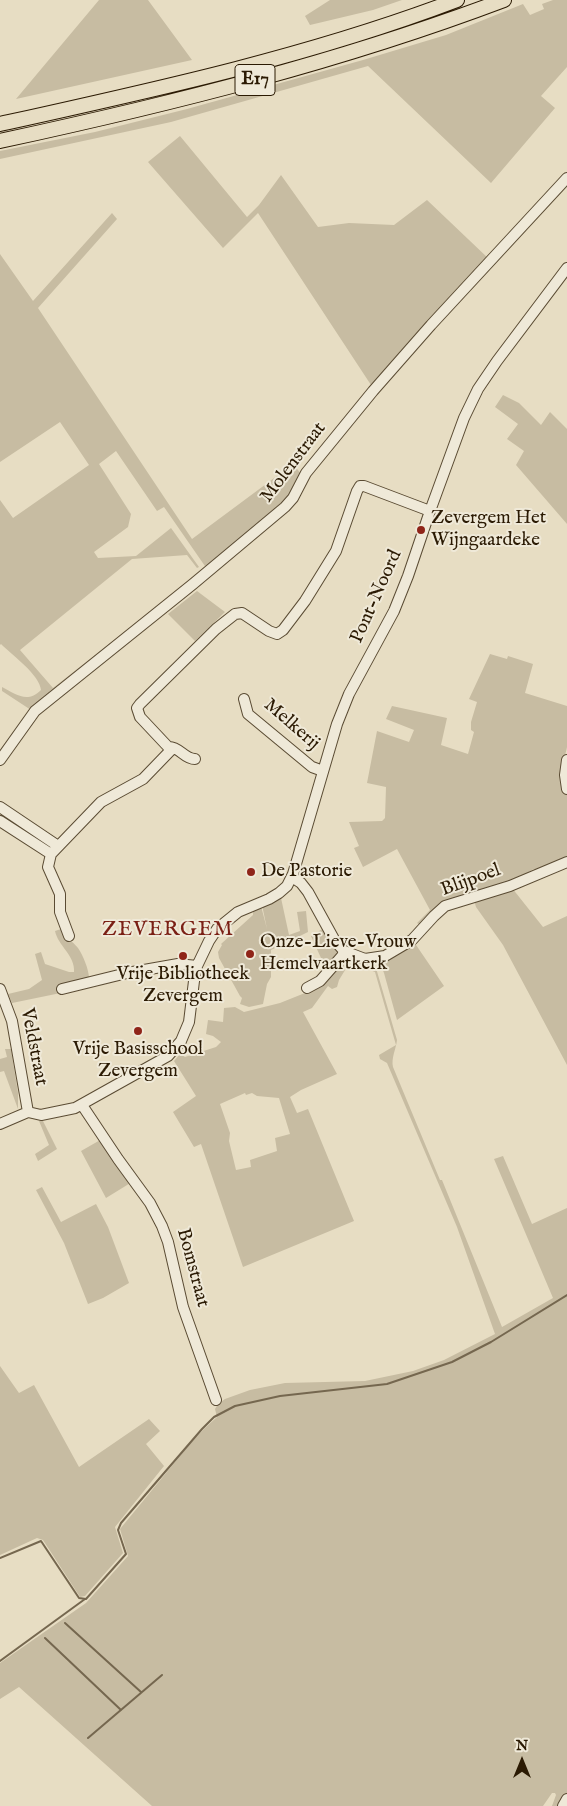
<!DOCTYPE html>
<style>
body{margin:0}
#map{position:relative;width:567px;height:1806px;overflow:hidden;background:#e7ddc3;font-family:"IM FELL English",serif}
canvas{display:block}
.north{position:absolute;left:497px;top:1736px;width:50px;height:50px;-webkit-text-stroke:4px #efe9d8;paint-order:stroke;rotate:0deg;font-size:14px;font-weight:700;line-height:20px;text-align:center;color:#2b1a03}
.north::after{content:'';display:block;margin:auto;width:18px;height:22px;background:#2b1a03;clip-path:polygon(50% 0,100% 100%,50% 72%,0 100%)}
</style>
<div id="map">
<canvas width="567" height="1806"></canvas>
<div class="north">N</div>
</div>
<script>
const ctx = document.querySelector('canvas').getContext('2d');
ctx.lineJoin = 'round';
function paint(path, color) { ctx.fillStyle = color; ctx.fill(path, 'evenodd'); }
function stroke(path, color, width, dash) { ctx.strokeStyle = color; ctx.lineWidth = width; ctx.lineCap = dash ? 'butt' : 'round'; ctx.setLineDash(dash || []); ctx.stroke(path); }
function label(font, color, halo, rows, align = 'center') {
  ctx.font = font + ' "IM FELL English",serif'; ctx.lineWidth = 4; ctx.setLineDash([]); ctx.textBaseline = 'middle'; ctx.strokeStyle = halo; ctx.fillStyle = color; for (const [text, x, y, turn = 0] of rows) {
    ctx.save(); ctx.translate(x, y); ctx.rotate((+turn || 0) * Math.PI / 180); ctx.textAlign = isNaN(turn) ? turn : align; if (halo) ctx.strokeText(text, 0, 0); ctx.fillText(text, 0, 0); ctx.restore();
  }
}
paint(new Path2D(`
 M99,0h49l44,60 -176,39z
 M330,0h72l-29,10 -63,15 -5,-9z
 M553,0h14v67l-26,29 14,12 -64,75 -123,-117 -197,56 -171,37v-8l95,-19 92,-23 176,-49 83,-25 77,-31 7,11 14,-6 -2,-5z
 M180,136l67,81 12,-12 22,-30 37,52 31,-4 45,2 33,-25 62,59 -66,69 -52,57 -113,-172 -35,35 -75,-86z
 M112,213l5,6 -79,89 154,231 101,-75 9,11 -13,27 -82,67 -43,-62 -7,4 -41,-60 -17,13 32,50 -3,13 -34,25 4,6 38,-2 35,-28 28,39 -2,1 -10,-13 -55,4 -112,91 33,38 145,-114 -167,136 -29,-19v-4c14,7 25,17 39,3 -1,-15 -29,-35 -40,-46l-1,1v-145l13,18 76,-53 -29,-43 -60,40v-208l33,47z
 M503,395l16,8 22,22 9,-13 17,17v95l-51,-59 8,-14 -17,-12 11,-15 -23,-17z
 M197,591l28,21 -30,29 -27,-27z
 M490,654l17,5 1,-3 25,8 -8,29 42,13v41l-3,13v31l3,3v66l-31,10 -2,-1 -11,6 -1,4 -64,20 -38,26 -3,-2 13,-13 -33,-61 -34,18 -9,-19 5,-2 -10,-24 33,-1 3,-3 1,-31 -19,-4 10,-52 32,11 5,-12 -28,-11 6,-13 55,12 -6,27 27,9 6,-22 -3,-2v-8l6,-20 -8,-3z
 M512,888l31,39 24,-11v149l-64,-120 -27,-38 -2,-7z
 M281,898l8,37 11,-4 -3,-19 9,-1 2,21 -37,18v27l-4,7 -4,20 -14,3 -9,-3 2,-6 -2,-2 -21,-38 -1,-6 4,-7 -1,-1 32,-29v-5l8,-4 6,23 -5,-24z
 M64,928c5,15 6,10 14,20 5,7 11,22 11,30l-9,11 -68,14 -4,-9 21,-5 13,-9 -7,-26 6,-2 4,12 24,8h5c1,-17 -16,-26 -19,-41z
 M324,928c7,10 14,27 26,30 9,3 19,2 26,10l21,72c-1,9 -6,18 -4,27l47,113h2l60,147 51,-29 -59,-139 9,-3 29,68 35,-16v598h-15l4,-11 -1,-2h-3l-9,13h-391l-133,-119 -19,12v-36l86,-60 42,-47 -8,-27 69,-84 16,-17 12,-11 -2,-8 3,-5 7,-5 25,-9 35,-7 80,-2 48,-10 31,-11 51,-26 -38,-107 -70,-164 -7,-4 -1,-4 17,-10 -21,-73 -25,-10 -11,18 -2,7 -5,2 -4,-3 -16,22 -9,4 34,62 -36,16 -11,7 7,16 11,-4 46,112 -111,46 -42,-123 -7,3 -21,-35 23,-16 -22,-35 6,-7 5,3 31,-10 5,-5 -8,-6 -7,-2 2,-14 15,2 1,-14 11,-1 9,5 36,-9 30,-12 16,-22 -15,-33zM245,1093l1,2 6,-2 5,3 22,2 11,36 -15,4 2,13 -27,9 1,7 -15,3 -7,-29 1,-8 -10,-29z
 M414,942l30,44 -47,34 -13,-47 -5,-12z
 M5,1049h6l7,44v16l-14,-38 -4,1v-13l7,-2z
 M39,1121h4l14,28 -19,12 -3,-7 14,-9z
 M102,1139l30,43 -26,16 -25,-47z
 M42,1187l19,35 35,-18 12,23 21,56 -26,15 -15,6 -24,-61 -28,-53z
 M0,1366l19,27 15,-8 45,82 70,-48 11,12 -14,13 18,22 -49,61 8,26 -38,43 -5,1 -37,-57 -6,-2 -37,17z`), '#c7bca2');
stroke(new Path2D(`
 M0,1558l41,-17 38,57 7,1 40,-45 -8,-24 3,-7 81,-94 12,-12 21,-11 45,-10 107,-12 65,-22 39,-20 76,-47
 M65,1623l76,69
 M45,1638l76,72
 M0,1661l85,-62
 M88,1738l74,-63`), '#75674f', 2);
const minor = new Path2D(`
 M244,699l4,15 64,53 11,4
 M169,747c11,0 15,12 26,12
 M0,760l35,-49 158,-127 92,-77 8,-9 13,-25 67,-82 58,-66 136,-147
 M567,760l-2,15 2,14
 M0,807l58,39
 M0,821l51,33
 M292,877l9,6 7,9 27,49 9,10 21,8 20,-3 27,-16 22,-24 11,-10 65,-20 57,-24
 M69,936l-9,-24v-18l-12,-27 3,-13 50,-52 42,-23 28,-29 -31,-33 -3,-9 3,-4 76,-75 19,-15 7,-1 27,18 8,3 6,-4 22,-29 31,-50 21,-60 3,-5h4l66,25
 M307,988l13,-7 22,-25 2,-5
 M0,989l12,32 16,91
 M62,989l65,-16 51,-9 19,2
 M82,1105l36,54 32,44 12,23 6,16 15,65 33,93
 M0,1124l28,-12 13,3 34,-7 93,-52 13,-15 8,-19 5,-41 3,-15 12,-25 8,-12 21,-17 31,-13 10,-6 8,-7 6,-12 44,-150 12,-30 45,-83 14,-35 22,-65 34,-93 14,-29 19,-28 70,-93
 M563,1806l4,-7`);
const highway = new Path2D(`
 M0,124c154,-34 310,-68 457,-124
 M0,141c171,-37 340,-79 504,-141`);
stroke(minor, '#5a4b33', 12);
stroke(highway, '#2b1a03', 16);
stroke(minor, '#efe9d8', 10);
stroke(highway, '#e7ddc3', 14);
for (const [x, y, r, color] of [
 [421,530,5,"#8f2418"],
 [251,872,5,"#8f2418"],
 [250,954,5,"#8f2418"],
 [183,956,5,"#8f2418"],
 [138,1031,5,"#8f2418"]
]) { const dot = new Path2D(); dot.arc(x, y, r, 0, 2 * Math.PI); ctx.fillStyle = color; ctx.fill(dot); stroke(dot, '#efe9d8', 2); }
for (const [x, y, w] of [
 [255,80,40]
]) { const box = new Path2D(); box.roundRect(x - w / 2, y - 15.5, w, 31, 4); ctx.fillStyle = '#efe9d8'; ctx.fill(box); stroke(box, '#2b1a03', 1); }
label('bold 18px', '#2b1a03', null, [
 ["E17",255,80]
]);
label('19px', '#2b1a03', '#efe9d8', [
 ["Molenstraat",294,463,-53],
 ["Pont-Noord",377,597,-66],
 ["Melkerij",291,725,41],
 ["Blijpoel",471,881,-20],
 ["Veldstraat",33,1047,79],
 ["Bomstraat",192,1268,75]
]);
label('19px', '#2b1a03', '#efe9d8', [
 ["Zevergem Het",431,519],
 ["Wijngaardeke",431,541],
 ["De Pastorie",261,872],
 ["Onze-Lieve-Vrouw",260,943],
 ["Hemelvaartkerk",260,965],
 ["Vrije Bibliotheek",183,975,"center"],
 ["Zevergem",183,997,"center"],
 ["Vrije Basisschool",138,1050,"center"],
 ["Zevergem",138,1072,"center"]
], 'left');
ctx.letterSpacing = '1px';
label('21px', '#7a1f14', '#efe9d8', [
 ["ZEVERGEM",168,931]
]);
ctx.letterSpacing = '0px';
</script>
